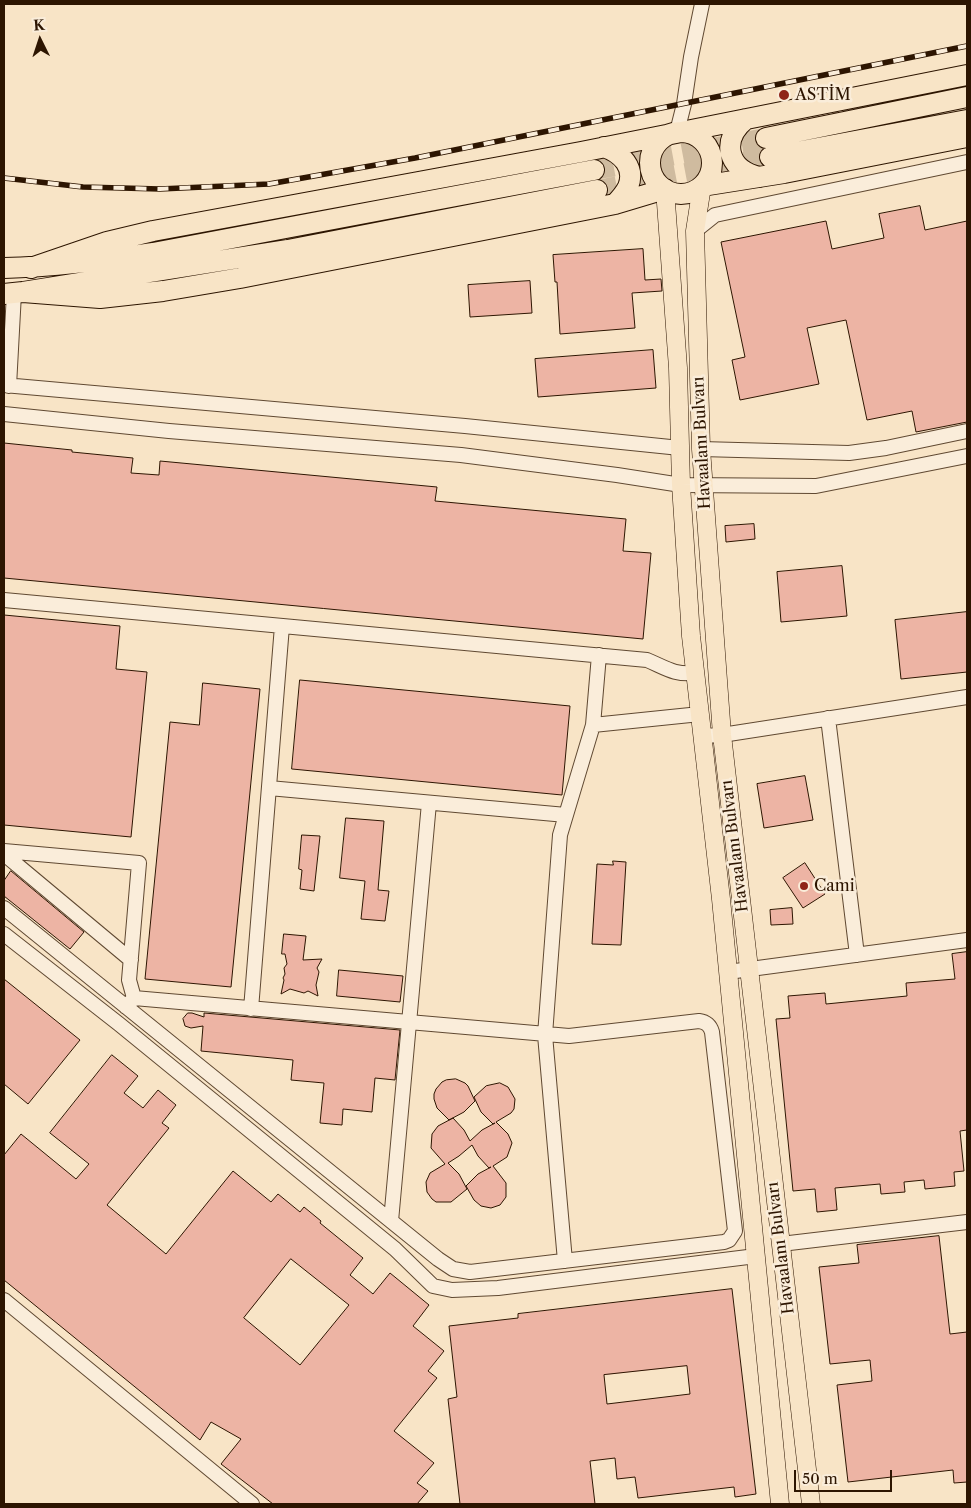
<!DOCTYPE html>
<meta charset="utf-8">
<style>
body{margin:0}
#map{position:relative;width:971px;height:1508px;overflow:hidden;background:#f8e4c6;font-family:"Libre Caslon Text",serif}
canvas{display:block}
.frame{position:absolute;inset:0;border:5px solid #2d1501;pointer-events:none}
.north{position:absolute;left:15px;top:15px;width:50px;height:50px;-webkit-text-stroke:4px #faedda;paint-order:stroke;rotate:356deg;font-size:14px;font-weight:700;line-height:20px;text-align:center;color:#2d1501}
.north::after{content:'';display:block;margin:auto;width:18px;height:22px;background:#2d1501;clip-path:polygon(50% 0,100% 100%,50% 72%,0 100%)}
.scale{position:absolute;left:794px;top:1470px;width:98px;height:22px;box-sizing:border-box;border:2px solid #2d1501;border-top:0;padding-left:6px;font-size:15px;line-height:18px;white-space:nowrap;color:#2d1501;-webkit-text-stroke:4px #faedda;paint-order:stroke}
</style>
<div id="map">
<canvas width="971" height="1508"></canvas>
<div class="frame"></div>
<div class="north">K</div>
<div class="scale">50 m</div>
</div>
<script>
const ctx = document.querySelector('canvas').getContext('2d');
ctx.lineJoin = 'round';
function paint(path, color) { ctx.fillStyle = color; ctx.fill(path, 'evenodd'); }
function stroke(path, color, width, dash) { ctx.strokeStyle = color; ctx.lineWidth = width; ctx.lineCap = dash ? 'butt' : 'round'; ctx.setLineDash(dash || []); ctx.stroke(path); }
function label(font, color, halo, rows, align = 'center') {
  ctx.font = font + ' "Libre Caslon Text",serif'; ctx.lineWidth = 5; ctx.setLineDash([]); ctx.textBaseline = 'middle'; ctx.strokeStyle = halo; ctx.fillStyle = color; for (const [text, x, y, turn = 0] of rows) {
    ctx.save(); ctx.translate(x, y); ctx.rotate((+turn || 0) * Math.PI / 180); ctx.textAlign = isNaN(turn) ? turn : align; if (halo) ctx.strokeText(text, 0, 0); ctx.fillText(text, 0, 0); ctx.restore();
  }
}
const building = new Path2D(`
 M920,206l5,24 42,-9v201l-51,10 -4,-21 -45,9 -21,-100 -39,8 12,56 -79,16 -8,-40 13,-3 -24,-115 105,-21 6,28 52,-11 -5,-24z
 M643,249l2,31 16,-1 1,12 -30,2 3,35 -75,6 -3,-52h-2l-2,-27z
 M530,281l2,32 -62,4 -2,-32z
 M653,350l3,38 -118,9 -3,-38z
 M4,443l68,7v2l61,6 -2,15 28,2 1,-14 277,26 -2,14 191,18 -3,32 28,2 -8,86 -639,-61z
 M754,524l1,15 -29,3 -1,-16z
 M842,566l5,50 -66,6 -4,-50z
 M967,612v60l-66,7 -6,-59z
 M4,615l116,11 -4,43 31,3 -16,165 -127,-12z
 M300,680l270,26 -8,89 -270,-26z
 M203,683l57,6 -29,298 -86,-8 25,-257 29,3z
 M805,776l8,44 -49,8 -7,-44z
 M346,818l38,3 -6,69 11,1 -4,30 -24,-2 4,-38 -25,-3z
 M302,835l18,1 -6,55 -14,-2 2,-19 -3,-1z
 M613,861l13,1 -5,83 -29,-1 5,-80 16,1z
 M805,863l20,31 -22,14 -20,-30z
 M11,871l73,61 -14,17 -66,-53v-15z
 M792,908l1,16 -22,1 -1,-15z
 M284,934l22,2 -3,24 19,-1 -5,9 2,4 -3,13 2,11 -10,-5 -4,2 -14,-4 -9,5 3,-14 -1,-2 2,-4 -1,-6 3,-4 -2,-10h-3z
 M967,952v178l-7,1 4,40 -10,1 1,14 -30,3 -1,-9 -20,2 1,10 -24,2 -1,-10 -45,4 2,22 -20,2 -2,-23 -22,2 -17,-172 14,-1 -2,-22 37,-3 1,11 81,-8 -1,-13 49,-4 -3,-25z
 M339,970l64,6 -3,26 -63,-6z
 M4,979l76,61 -52,64 -24,-20z
 M188,1013h4l12,4v-4l196,17 -5,50 -20,-2 -3,34 -29,-3 -1,16 -22,-2 4,-40 -33,-3 2,-20 -92,-9 2,-25 -12,2 -6,-2 -2,-7z
 M112,1055l26,21 -14,17 19,15 15,-18 18,15 -14,18 7,5 -62,77 59,49 67,-83 38,31 7,-8 22,18 4,-5 17,14 -1,2 43,35 -13,17 23,19 17,-21 39,32 -16,21 31,25 -16,20 9,7 -43,53 40,32 -17,20 11,8 -11,13h-144l-52,-40 20,-25 -30,-17 -11,18 -196,-160v-125l17,-21 55,45 13,-15 -39,-31zM291,1259l58,46 -49,60 -56,-47z
 M456,1079l9,4 3,3 7,15 -11,11 -15,8 -12,-12 -3,-9v-5l2,-5 6,-7 4,-2z
 M500,1083l8,4 7,12 -1,10 -3,4 -15,9 12,12 4,9 -5,14 -14,9 13,17v14l-6,8 -9,3 -10,-2 -7,-6 -8,-14 12,-12 13,-7 -2,1 -11,-12 -6,-11 -13,11 -11,7 11,11 8,15 -16,13h-15l-4,-3 -5,-7 -1,-10 4,-9 15,-9 -14,-16 1,-14 6,-8 15,-8 11,12 6,11 12,-11 13,-7 -2,1 -12,-12 -7,-15 12,-11z
 M939,1236l11,98 17,-2v150l-13,1 -1,-13 -105,12 -11,-97 35,-4 -2,-21 -40,4 -11,-97 40,-4 -2,-18z
 M732,1289l24,205 -21,3 -1,-10 -96,11 -3,-21 -18,2 -2,-21 -25,3 5,43h-135l-12,-105 9,-2 -8,-71 69,-8v-4zM687,1366l3,28 -83,10 -3,-29z`);
paint(building, '#edb4a4');
stroke(building, '#2d1501', 1);
stroke(new Path2D(`
 M594,170l172,-32
 M597,190l173,-33`), '#cfbb9f', 20, [20, 10]);
const minor = new Path2D(`
 M677,132l7,-28 7,-47 11,-53
 M695,231l20,-16 252,-53
 M4,385l461,41 215,22
 M9,386l5,-93
 M4,414l165,17 292,24 156,20 64,10 135,1 151,-30
 M701,449l148,4 37,-5 81,-17
 M4,600l643,60c19,8 27,15 48,13
 M828,718l29,237
 M593,725l107,-11
 M702,736l20,-1 245,-38
 M269,788l297,27
 M4,851l135,12 -10,117 5,18
 M4,854l127,106
 M4,908l434,351 15,10 17,3 254,-30 5,-2 6,-9 -23,-199c-2,-7 -6,-10 -13,-11l-130,15 -435,-38 -8,9
 M4,934l115,90 276,225 38,37 19,4 46,-2 258,-32
 M728,972l239,-32
 M251,1009l31,-383
 M391,1221l38,-418
 M781,1244l186,-22
 M565,1261l-20,-226 15,-200 33,-110 6,-70
 M4,1300l248,204`);
const major = new Path2D(`
 M702,186l-7,45 6,218 21,286 89,769
 M665,189l13,179 3,117 10,151 30,263 59,605`);
const highway = new Path2D(`
 M746,119c-25,20 -20,50 13,58
 M650 163a31 31 0 1 1 62 0a31 31 0 1 1-62 0Z
 M766,138l201,-41
 M604,147c17,6 32,20 24,40 -3,6 -8,12 -13,17
 M770,157l197,-37
 M702,186l82,-13 183,-36
 M4,268c50,-1 99,-8 149,-15l441,-83
 M31,268l76,-26 46,-11 428,-79 386,-77
 M23,292l77,6 63,-7 77,-13 375,-74 50,-15
 M4,294l19,-2 265,-42 309,-60`);
stroke(minor, '#604932', 16);
stroke(major, '#2d1501', 19);
stroke(highway, '#2d1501', 22);
stroke(minor, '#faedda', 14);
stroke(major, '#f8e4c6', 18);
stroke(highway, '#f8e4c6', 20);
const rail = new Path2D(`
 M4,178l79,9 77,2 109,-5 146,-26 552,-112`);
stroke(rail, '#2d1501', 5.5);
stroke(rail, '#faedda', 4, [11]);
for (const [x, y, r, color] of [
 [784,95,6,"#8f2418"],
 [804,886,5,"#8f2418"]
]) { const dot = new Path2D(); dot.arc(x, y, r, 0, 2 * Math.PI); ctx.fillStyle = color; ctx.fill(dot); stroke(dot, '#faedda', 2); }
label('16px', '#2d1501', '#faedda', [
 ["ASTİM",795,95],
 ["Cami",814,886]
], 'left');
label('16px', '#2d1501', '#faedda', [
 ["Havaalanı Bulvarı",702,443,-93],
 ["Havaalanı Bulvarı",735,846,-97],
 ["Havaalanı Bulvarı",781,1248,-97]
]);
</script>
